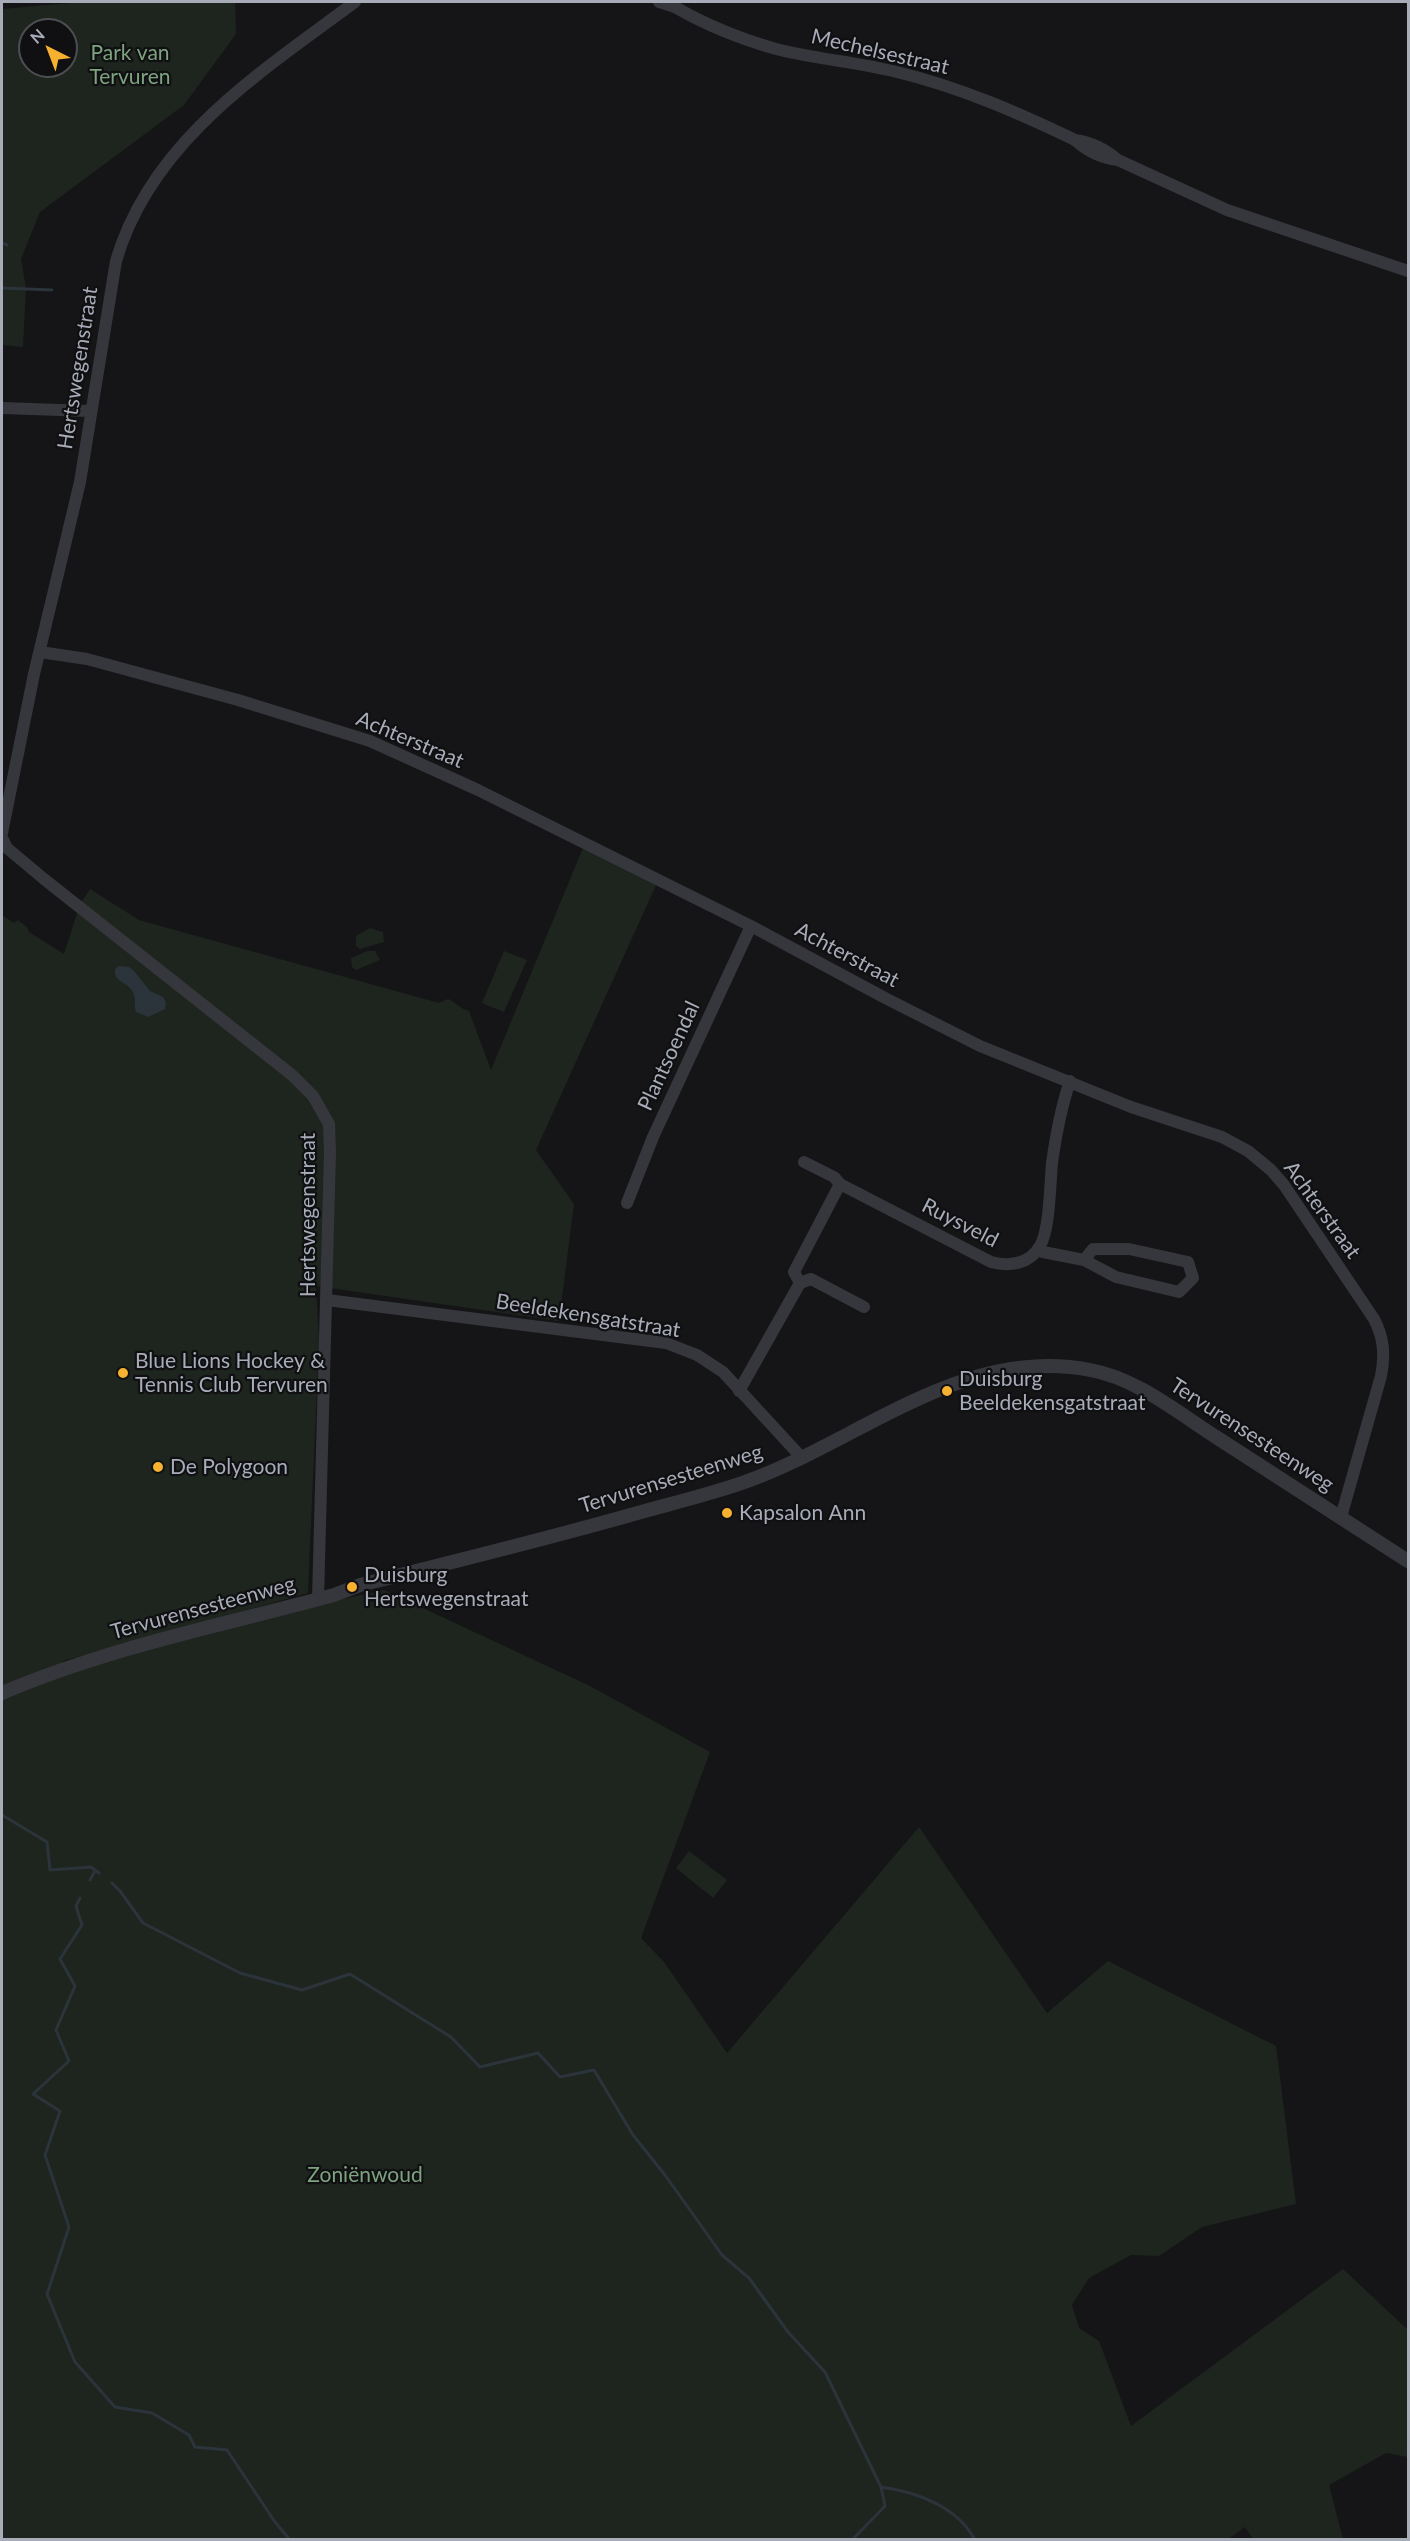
<!DOCTYPE html>
<meta charset="utf-8">
<style>
body{margin:0}
#map{position:relative;width:1410px;height:2541px;overflow:hidden;background:#151517;font-family:Lato,sans-serif}
canvas{display:block}
.frame{position:absolute;inset:0;border:3px solid #a7acb8;pointer-events:none}
.north{position:absolute;left:18px;top:18px;width:60px;height:60px;box-sizing:border-box;background:#101012;border:2px solid #4c4e54;border-radius:50%;rotate:318deg;font-size:16px;font-weight:700;line-height:24px;text-align:center;color:#a7acb8}
.north::after{content:'';display:block;margin:auto;width:21px;height:27px;background:#f5b12f;clip-path:polygon(50% 0,100% 100%,50% 72%,0 100%)}
</style>
<div id="map">
<canvas width="1410" height="2541"></canvas>
<div class="frame"></div>
<div class="north">N</div>
</div>
<script>
const ctx = document.querySelector('canvas').getContext('2d');
ctx.lineJoin = 'round';
function paint(path, color) { ctx.fillStyle = color; ctx.fill(path, 'evenodd'); }
function stroke(path, color, width, dash) { ctx.strokeStyle = color; ctx.lineWidth = width; ctx.lineCap = dash ? 'butt' : 'round'; ctx.setLineDash(dash || []); ctx.stroke(path); }
function label(font, color, halo, rows, align = 'center') {
  ctx.font = font + ' Lato,sans-serif'; ctx.lineWidth = 4.5; ctx.setLineDash([]); ctx.textBaseline = 'middle'; ctx.strokeStyle = halo; ctx.fillStyle = color; for (const [text, x, y, turn = 0] of rows) {
    ctx.save(); ctx.translate(x, y); ctx.rotate((+turn || 0) * Math.PI / 180); ctx.textAlign = isNaN(turn) ? turn : align; if (halo) ctx.strokeText(text, 0, 0); ctx.fillText(text, 0, 0); ctx.restore();
  }
}
paint(new Path2D(`
 M81,2h154l1,32 -52,71 -144,107 -19,47 5,29 -3,59 -21,-2v-336zM30,30h36v36h-36z
 M583,848l74,35 -121,267 38,54 -15,117 -243,-35 3,55 -11,252 -245,68 6,11 247,-67 68,-15 206,96 120,66 -69,186 23,24 63,91 192,-226 128,186 61,-52 168,85 20,158 -94,23 -43,29 -28,-1 -42,23 -17,27 7,23 20,13 32,85 212,-157 65,61v127l-22,-4 -57,32 14,54h-90l-8,-12 -18,13 -1225,-1v-1624l12,8 4,-3 9,7 2,5 35,22 16,-50 10,-15 49,31 300,83 9,-4c9,4 12,10 21,12l22,59z
 M370,928l13,4 1,10 -24,7 -4,-3v-10z
 M367,951h8l5,9 -24,10 -4,-3 -1,-9z
 M504,951l23,9 -23,52 -22,-9z
 M689,1851l38,29 -14,18 -37,-30z`), '#1d251e');
paint(new Path2D(`
 M119,966l10,1 5,4 16,20 13,6 3,5 -1,7 -17,8 -12,-5c-2,-7 0,-13 -3,-20 -6,-11 -19,-9 -18,-23z`), '#2b343b');
stroke(new Path2D(`
 M2,243l5,2
 M2,288l50,2
 M2,1815l45,27 3,28 41,-3 8,6
 M90,1880l5,-9
 M112,1883l8,8 23,32 97,50 62,17 48,-16 101,63 29,30 58,-14 22,24 34,-7 39,65 32,40 57,80 27,23 39,54 37,40 56,115c35,5 76,19 94,53
 M80,1898l-4,8 6,19 -22,34 15,27 -19,44 13,31 -36,33 27,17 -15,44 24,72 -22,67 28,68 40,45 37,6 37,22 6,12 32,3 48,72 15,18
 M852,2540l33,-34 -4,-19`), '#2b343b', 3);
stroke(new Path2D(`
 M659,2l16,5 -5,-5
 M675,7c31,18 66,32 101,42 39,10 81,13 121,23 62,15 120,40 178,68
 M1118,160c-13,-11 -27,-18 -43,-20 12,11 26,18 43,20l109,50 181,61
 M2,408l88,3
 M40,652l47,7 151,41 132,41 108,49 273,136 136,73 93,47 151,61 91,30 26,14 23,19 13,15 90,134c10,19 11,36 7,57l-40,141
 M2,833l32,-159 46,-192 36,-221c35,-120 145,-189 239,-259
 M2,838l5,10 37,31 248,196 21,21 16,28 1,28 -12,447
 M804,1162l30,15 6,7
 M627,1203l26,-66 98,-211
 M1038,1249l5,3 41,8 32,17 63,15 14,-14 -5,-16 -59,-13h-36l-9,11
 M800,1283l11,-4 53,28
 M327,1300l339,43 31,12 26,17 79,86
 M739,1391l61,-108 -6,-11 46,-88 151,78c18,5 39,2 49,-16 10,-17 10,-63 12,-83 4,-29 9,-55 18,-82`), '#36373c', 12);
stroke(new Path2D(`
 M2,1693c105,-45 221,-68 332,-98l26,-10c89,-22 178,-44 267,-69 38,-11 77,-20 115,-33 114,-39 219,-138 348,-113 46,8 87,42 126,67 64,41 128,82 192,124`), '#36373c', 14);
for (const [x, y, r, color] of [
 [123,1373,6,"#f5b12f"],
 [947,1391,6,"#f5b12f"],
 [158,1467,6,"#f5b12f"],
 [727,1513,6,"#f5b12f"],
 [352,1587,6,"#f5b12f"]
]) { const dot = new Path2D(); dot.arc(x, y, r, 0, 2 * Math.PI); ctx.fillStyle = color; ctx.fill(dot); stroke(dot, '#101012', 2); }
label('21px', '#a7acb8', '#101012', [
 ["Mechelsestraat",880,52,13],
 ["Hertswegenstraat",78,368,-81],
 ["Achterstraat",410,740,23],
 ["Achterstraat",847,955,28],
 ["Plantsoendal",669,1056,-65],
 ["Achterstraat",1322,1210,54],
 ["Hertswegenstraat",308,1215,-90],
 ["Ruysveld",960,1223,27],
 ["Beeldekensgatstraat",588,1316,9],
 ["Tervurensesteenweg",1252,1435,33],
 ["Tervurensesteenweg",671,1479,-17],
 ["Tervurensesteenweg",203,1608,-15]
]);
label('21px', '#7da37f', '#101012', [
 ["Park van",130,53],
 ["Tervuren",130,77],
 ["Zoniënwoud",365,2175]
]);
label('21px', '#a7acb8', '#101012', [
 ["Blue Lions Hockey &",135,1361],
 ["Tennis Club Tervuren",135,1385],
 ["Duisburg",959,1379],
 ["Beeldekensgatstraat",959,1403],
 ["De Polygoon",170,1467],
 ["Kapsalon Ann",739,1513],
 ["Duisburg",364,1575],
 ["Hertswegenstraat",364,1599]
], 'left');
</script>
